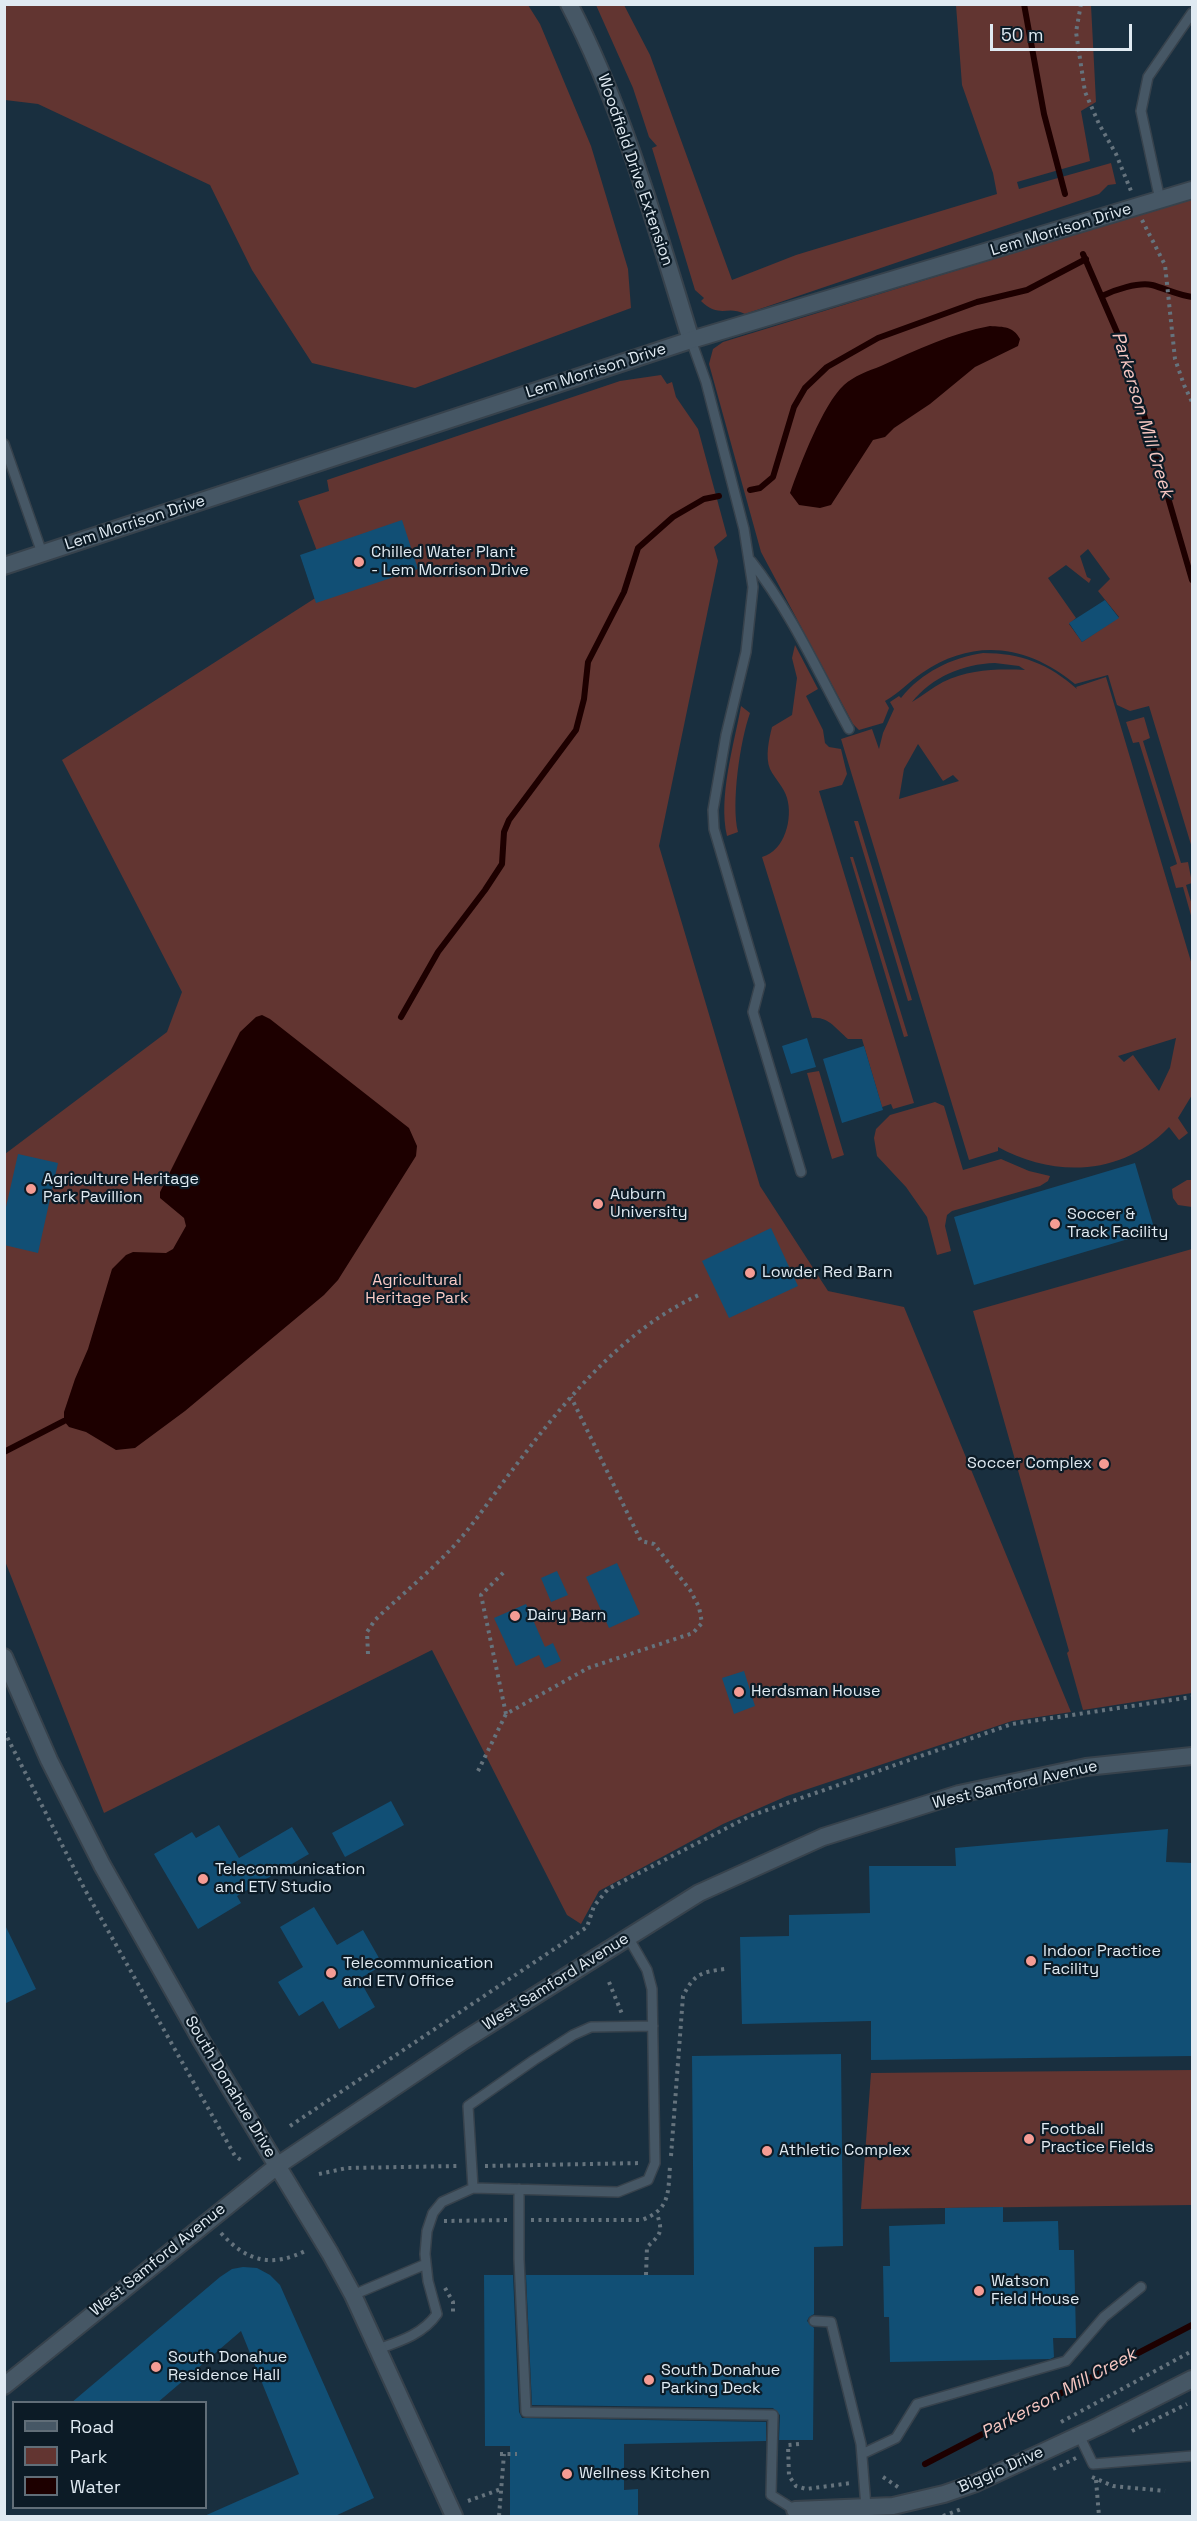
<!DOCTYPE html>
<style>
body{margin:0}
#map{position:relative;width:1197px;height:2521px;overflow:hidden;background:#152530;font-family:"Space Grotesk",sans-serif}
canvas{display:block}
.frame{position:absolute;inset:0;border:6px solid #e0eaf2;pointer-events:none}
.legend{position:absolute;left:12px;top:2401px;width:195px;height:108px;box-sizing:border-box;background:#0c1b26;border:2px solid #616e78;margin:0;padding:8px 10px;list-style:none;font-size:18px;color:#e0eaf2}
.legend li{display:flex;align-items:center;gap:12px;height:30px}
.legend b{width:30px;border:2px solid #616e78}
.scale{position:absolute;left:990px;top:24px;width:142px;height:27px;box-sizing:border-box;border:3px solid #e0eaf2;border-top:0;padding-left:8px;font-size:18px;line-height:21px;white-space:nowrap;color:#e0eaf2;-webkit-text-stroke:4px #0c1b26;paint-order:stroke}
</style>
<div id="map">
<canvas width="1197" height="2521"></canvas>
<div class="frame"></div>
<ul class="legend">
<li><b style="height:8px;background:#465765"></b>Road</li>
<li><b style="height:16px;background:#623531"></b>Park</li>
<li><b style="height:16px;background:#1d0000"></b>Water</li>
</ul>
<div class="scale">50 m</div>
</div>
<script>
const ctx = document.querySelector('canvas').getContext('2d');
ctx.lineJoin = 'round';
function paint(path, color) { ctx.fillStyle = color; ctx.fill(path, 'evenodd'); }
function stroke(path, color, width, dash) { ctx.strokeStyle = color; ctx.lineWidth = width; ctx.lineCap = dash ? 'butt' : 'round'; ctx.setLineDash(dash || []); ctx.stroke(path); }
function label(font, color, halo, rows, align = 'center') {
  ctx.font = font + ' "Space Grotesk",sans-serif'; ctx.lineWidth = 4.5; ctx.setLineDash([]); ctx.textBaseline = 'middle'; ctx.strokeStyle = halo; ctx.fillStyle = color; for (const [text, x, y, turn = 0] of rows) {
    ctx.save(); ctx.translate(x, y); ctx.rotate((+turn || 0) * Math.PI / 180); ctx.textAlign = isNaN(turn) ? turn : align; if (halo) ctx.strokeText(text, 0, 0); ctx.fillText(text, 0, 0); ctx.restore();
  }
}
paint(new Path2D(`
 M5,5h1187v2511h-1187zM14,2402h192v106h-192z`), '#192f3f');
paint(new Path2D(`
 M5,4l523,1 12,19 51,122 37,123 3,39 -216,80 -103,-25 -60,-93 -42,-85 -172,-81 -33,-4z
 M596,5h28l26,50 82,225 64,-25 201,-61 -4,-21 -31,-88 -6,-80h135l5,97 -15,9 9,50 -73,21 2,7 92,-26 5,21 -8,1 -9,9 -354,120c-18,-9 -25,5 -44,-13l3,-3 -9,-8 -43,-142 5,-2 -8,-9 -16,-49z
 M1192,198v650l-43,-142 -19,5 -13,-6 -9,-30 -33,9c-47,-39 -101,-47 -153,-11 -14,9 -21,19 -37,28l4,7 -6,15 -24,7 -6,-6 -92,-172 -52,-188 4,-15 10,-7zM1088,549l22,30 -12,12 21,26 -37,25 -13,-18 7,-6 -28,-40 18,-13 23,18 2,-4 -4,-2 -7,-21z
 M661,375l6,9 5,-2 4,15 22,32 29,107 -13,11 4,14 -59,285 101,340 68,105 76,16 167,405 -59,9 -225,75 -64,28 -124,67 -18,33 -14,-9 -135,-265 -328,163 -99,-252v-407l162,-122 15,-40 -120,-232 269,-172 -33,-87 31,-10 -2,-11 293,-99z
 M795,645l23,44 -12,7 17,34 2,13 4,4 12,2 6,25 -5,11 -23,6 95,312 -21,6 -2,-5 -9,3 -20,-68h-14c-12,-10 -20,-23 -36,-21l-50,-161c23,-6 31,-39 25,-59 -3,-11 -12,-19 -17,-29 -5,-12 -1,-30 2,-42l20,-12 5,-37 -5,-20z
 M983,653c38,0 66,11 94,36l-1,-2 30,-10 86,288v130l-14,23 10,15 -9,7 -10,-13c-46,49 -115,51 -171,20v4l-29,9 -128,-421 31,-10 7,20 4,-16 11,-24 -4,-7 9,-6 2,2c21,-26 50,-40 82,-45zM995,663l24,3 6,4c-28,-1 -55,-1 -82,12 -11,6 -21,14 -31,20 20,-25 51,-38 83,-39zM918,744l25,37 10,-6 6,6 -60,18 5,-30zM1176,1038l-6,30 -11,23 -26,-36 -9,7 -6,-6z
 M741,706l9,7c-10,28 -19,91 -12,119l-11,4c-9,-39 7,-91 14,-130z
 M1144,717l6,21 -7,3 38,122 7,-1 4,21 -6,2 6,20v14l-9,-32 -7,1 -6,-21 7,-3 -38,-122 -6,1 -7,-21z
 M854,821h4l54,179 -4,1z
 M850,857h3l55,179 -4,1z
 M819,1071l25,84 -12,4 -25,-86z
 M935,1102l9,4 19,64 38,-11 28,12 21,5 -2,5 -8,5 -88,25 -5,4 -2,11 6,25 -14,4 -10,-38 -21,-30 -29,-31 -3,-18 2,-9 14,-14z
 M1187,1180h5v27l-14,-2 -5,-7 -1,-9z
 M1192,1249v444l-109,17 -16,-57 2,-2 -96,-340z
 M1192,2070v135l-331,4 10,-136z`), '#623531');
paint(new Path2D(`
 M990,326c14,1 23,0 30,13l-2,7 -43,21 -45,37 -36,24 -9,9 -12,3 -42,65 -11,3 -21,-3 -9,-12c10,-28 33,-89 54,-108 10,-9 24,-14 37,-19 35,-16 71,-33 109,-40z
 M262,1015l8,4 139,109 8,18 -1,10 -78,124 -14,15 -139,116 -50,37 -19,2 -30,-18 -17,-5 -5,-6v-9l11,-33 13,-30 24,-80 14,-14 7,-3 33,1 7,-4 13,-23 -2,-8 -24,-20v-6l80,-160 16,-15z`), '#1d0000');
stroke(new Path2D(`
 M1024,4l20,110 21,80
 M1083,254l43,99 66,227
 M1102,296c12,-6 36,-14 50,-11 14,4 26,10 40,12
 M750,490l10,-2 13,-11 21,-70 11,-19 22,-21 51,-29 99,-36 50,-12 59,-31
 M401,1017l37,-65 47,-62 17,-26 2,-32 5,-12 67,-90 8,-31 4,-37 36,-70 14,-44 35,-31 31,-18 15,-3
 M4,1452l60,-31
 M925,2464l267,-139`), '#1d0000', 6);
paint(new Path2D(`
 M402,520l16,49 -102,34 -16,-48z
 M1105,600l14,18 -37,24 -13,-19z
 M807,1038l9,29 -25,7 -9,-28z
 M864,1046l19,64 -41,13 -19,-64z
 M18,1154l40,9 -20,90 -34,-8v-29z
 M1135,1163l20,68 -181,54 -20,-68z
 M771,1228l27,58 -69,32 -27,-57z
 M617,1563l23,51 -31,14 -23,-51z
 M557,1571l11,24 -17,7 -10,-24z
 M526,1604l19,43 8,-4 8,18 -16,7 -6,-13 -23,11 -22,-48z
 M744,1671l11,35 -21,8 -12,-36z
 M391,1801l13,24 -59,32 -13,-24z
 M219,1825l20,33 53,-31 17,27 -72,42 4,7 -43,26 -44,-75 38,-22 4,6z
 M1168,1829l-2,33 26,1v193l-321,4v-39l-129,3 -2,-87 49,-1v-21l81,-2 -1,-47h87l-1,-18z
 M314,1907l23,38 26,-15 20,35 -24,14 16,28 -36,22 -16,-28 -24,15 -21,-34 25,-15 -23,-40z
 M4,1923l32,66 -32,15z
 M841,2054l2,192 -29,1v67l-5,3 -2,4 7,7 -1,112h-34l1,-25 -7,-7 -241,-3 -6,-130h168l-2,-219z
 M1003,2207v15l55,-1 1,29h15l2,88h-23l1,19 -4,2 -160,3 -1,-45h-5l-1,-51h7l-1,-40 56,-2v-16z
 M243,2267l14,1 13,7 10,10 94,213 -41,19h-131l97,-43 -58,-143 -84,72h-86l149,-126 12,-8z
 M484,2275h29l6,137 3,6 244,4v19l-142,3v46l14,-1v28h-128v-71h-25z`), '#114f75');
const service = new Path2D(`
 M1160,200l-19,-89 7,-34 44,-64
 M691,340l15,42 38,147 9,58 -7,65 -20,83 -13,75 1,19 46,156 -7,27 48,160
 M4,444l38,109
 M751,561c40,51 67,111 98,168
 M473,2188l-5,-82 66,-46 39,-25 18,-8 62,-1
 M519,2189v70l7,153 247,3 -2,80 24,15
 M353,2295l73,-31
 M814,2321l17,1 30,122 5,63
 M378,2349c23,-8 45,-15 59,-35l-9,-33 -3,-27 2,-23 6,-18 9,-11 31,-14 145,4 30,-12 7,-17 -3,-174 -5,-19 -19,-33
 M1079,2435l14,29 99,-8
 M862,2454l34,-16 21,-34 149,-43 38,-44 37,-30`);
const minor = new Path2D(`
 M569,4c55,106 87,223 122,336
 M795,2510l98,-4 51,-12 32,-11 123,-57 93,-47`);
const tertiary = new Path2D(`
 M4,566l687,-226 501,-150
 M4,1657l45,103 53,105 99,175 129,213 23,42 101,221
 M4,2386l273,-220 186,-125 236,-148 124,-56 136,-43 127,-27 106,-11`);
stroke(service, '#37424c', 12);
stroke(minor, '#37424c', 20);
stroke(tertiary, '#37424c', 20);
stroke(new Path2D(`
 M1081,4l-5,28 9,60 14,32 17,30 15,37
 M1142,220l23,45 10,94 9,26 8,17
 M368,1654l-1,-22 8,-12c28,-27 60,-52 86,-82 16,-19 31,-41 46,-61 53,-70 112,-146 194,-183
 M506,1714l-25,-119 25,-25
 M4,1731l80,157 151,268 9,6
 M478,1771l28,-57 82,-46 105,-35 9,-10 -3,-16 -9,-17 -36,-46 -13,-3 -70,-144
 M609,1982l13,32
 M290,2126l297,-199 7,-21 14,-17 142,-73 262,-92 180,-27
 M671,2156l12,-160c11,-22 18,-24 42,-27
 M485,2166l157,-3
 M319,2174l28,-6 112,-2
 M531,2220h111c28,-11 26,-26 28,-54
 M444,2221l64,-1
 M221,2233c26,29 51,35 86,17
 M646,2275l1,-28c14,-13 16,-15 10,-33
 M445,2288l8,14v12
 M1061,2422l131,-71
 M1132,2431l55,-27
 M799,2444l-11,1 1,31 7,10 10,3 45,-6
 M500,2454h17
 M1053,2469l23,-11
 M883,2477l15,10
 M1092,2477l21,9 52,5
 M1096,2480l3,36
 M468,2501l33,-12
 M499,2516l5,-62
 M943,2516l21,-8`), '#65737d', 4, [3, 4.5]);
stroke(service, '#465765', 9);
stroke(minor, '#465765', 16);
stroke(tertiary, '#465765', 16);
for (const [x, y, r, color] of [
 [359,562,6,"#f59c94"],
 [31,1189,6,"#f59c94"],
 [598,1204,6,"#f59c94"],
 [1055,1224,6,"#f59c94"],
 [750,1273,6,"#f59c94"],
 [1104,1464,6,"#f59c94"],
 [515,1616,6,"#f59c94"],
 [739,1692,6,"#f59c94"],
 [203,1879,6,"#f59c94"],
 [1031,1961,6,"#f59c94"],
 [331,1973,6,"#f59c94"],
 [1029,2139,6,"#f59c94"],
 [767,2151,6,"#f59c94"],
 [979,2291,6,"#f59c94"],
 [156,2367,6,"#f59c94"],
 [649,2380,6,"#f59c94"],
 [567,2474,6,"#f59c94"]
]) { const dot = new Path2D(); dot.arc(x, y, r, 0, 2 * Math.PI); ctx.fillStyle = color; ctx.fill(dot); stroke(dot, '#0c1b26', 2); }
label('16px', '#e0eaf2', '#0c1b26', [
 ["Woodfield Drive Extension",635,170,71],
 ["Lem Morrison Drive",1061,230,-17],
 ["Lem Morrison Drive",596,371,-18],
 ["Lem Morrison Drive",135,523,-18],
 ["West Samford Avenue",1015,1785,-13],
 ["West Samford Avenue",556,1982,-32],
 ["South Donahue Drive",230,2087,59],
 ["West Samford Avenue",158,2260,-39],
 ["Biggio Drive",1001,2470,-24]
]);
label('16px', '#e0eaf2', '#0c1b26', [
 ["Chilled Water Plant",371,553],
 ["- Lem Morrison Drive",371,571],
 ["Agriculture Heritage",43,1180],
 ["Park Pavillion",43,1198],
 ["Auburn",610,1195],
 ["University",610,1213],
 ["Soccer &",1067,1215],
 ["Track Facility",1067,1233],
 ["Lowder Red Barn",762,1273],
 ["Soccer Complex",1092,1464,"right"],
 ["Dairy Barn",527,1616],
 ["Herdsman House",751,1692],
 ["Telecommunication",215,1870],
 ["and ETV Studio",215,1888],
 ["Indoor Practice",1043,1952],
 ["Facility",1043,1970],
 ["Telecommunication",343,1964],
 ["and ETV Office",343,1982],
 ["Football",1041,2130],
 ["Practice Fields",1041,2148],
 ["Athletic Complex",779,2151],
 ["Watson",991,2282],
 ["Field House",991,2300],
 ["South Donahue",168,2358],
 ["Residence Hall",168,2376],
 ["South Donahue",661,2371],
 ["Parking Deck",661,2389],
 ["Wellness Kitchen",579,2474]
], 'left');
label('16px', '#facac5', '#0c1b26', [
 ["Agricultural",417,1281],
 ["Heritage Park",417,1299]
]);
label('italic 18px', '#f7c7c2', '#0c1b26', [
 ["Parkerson Mill Creek",1142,415,73],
 ["Parkerson Mill Creek",1059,2394,-28]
]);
</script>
